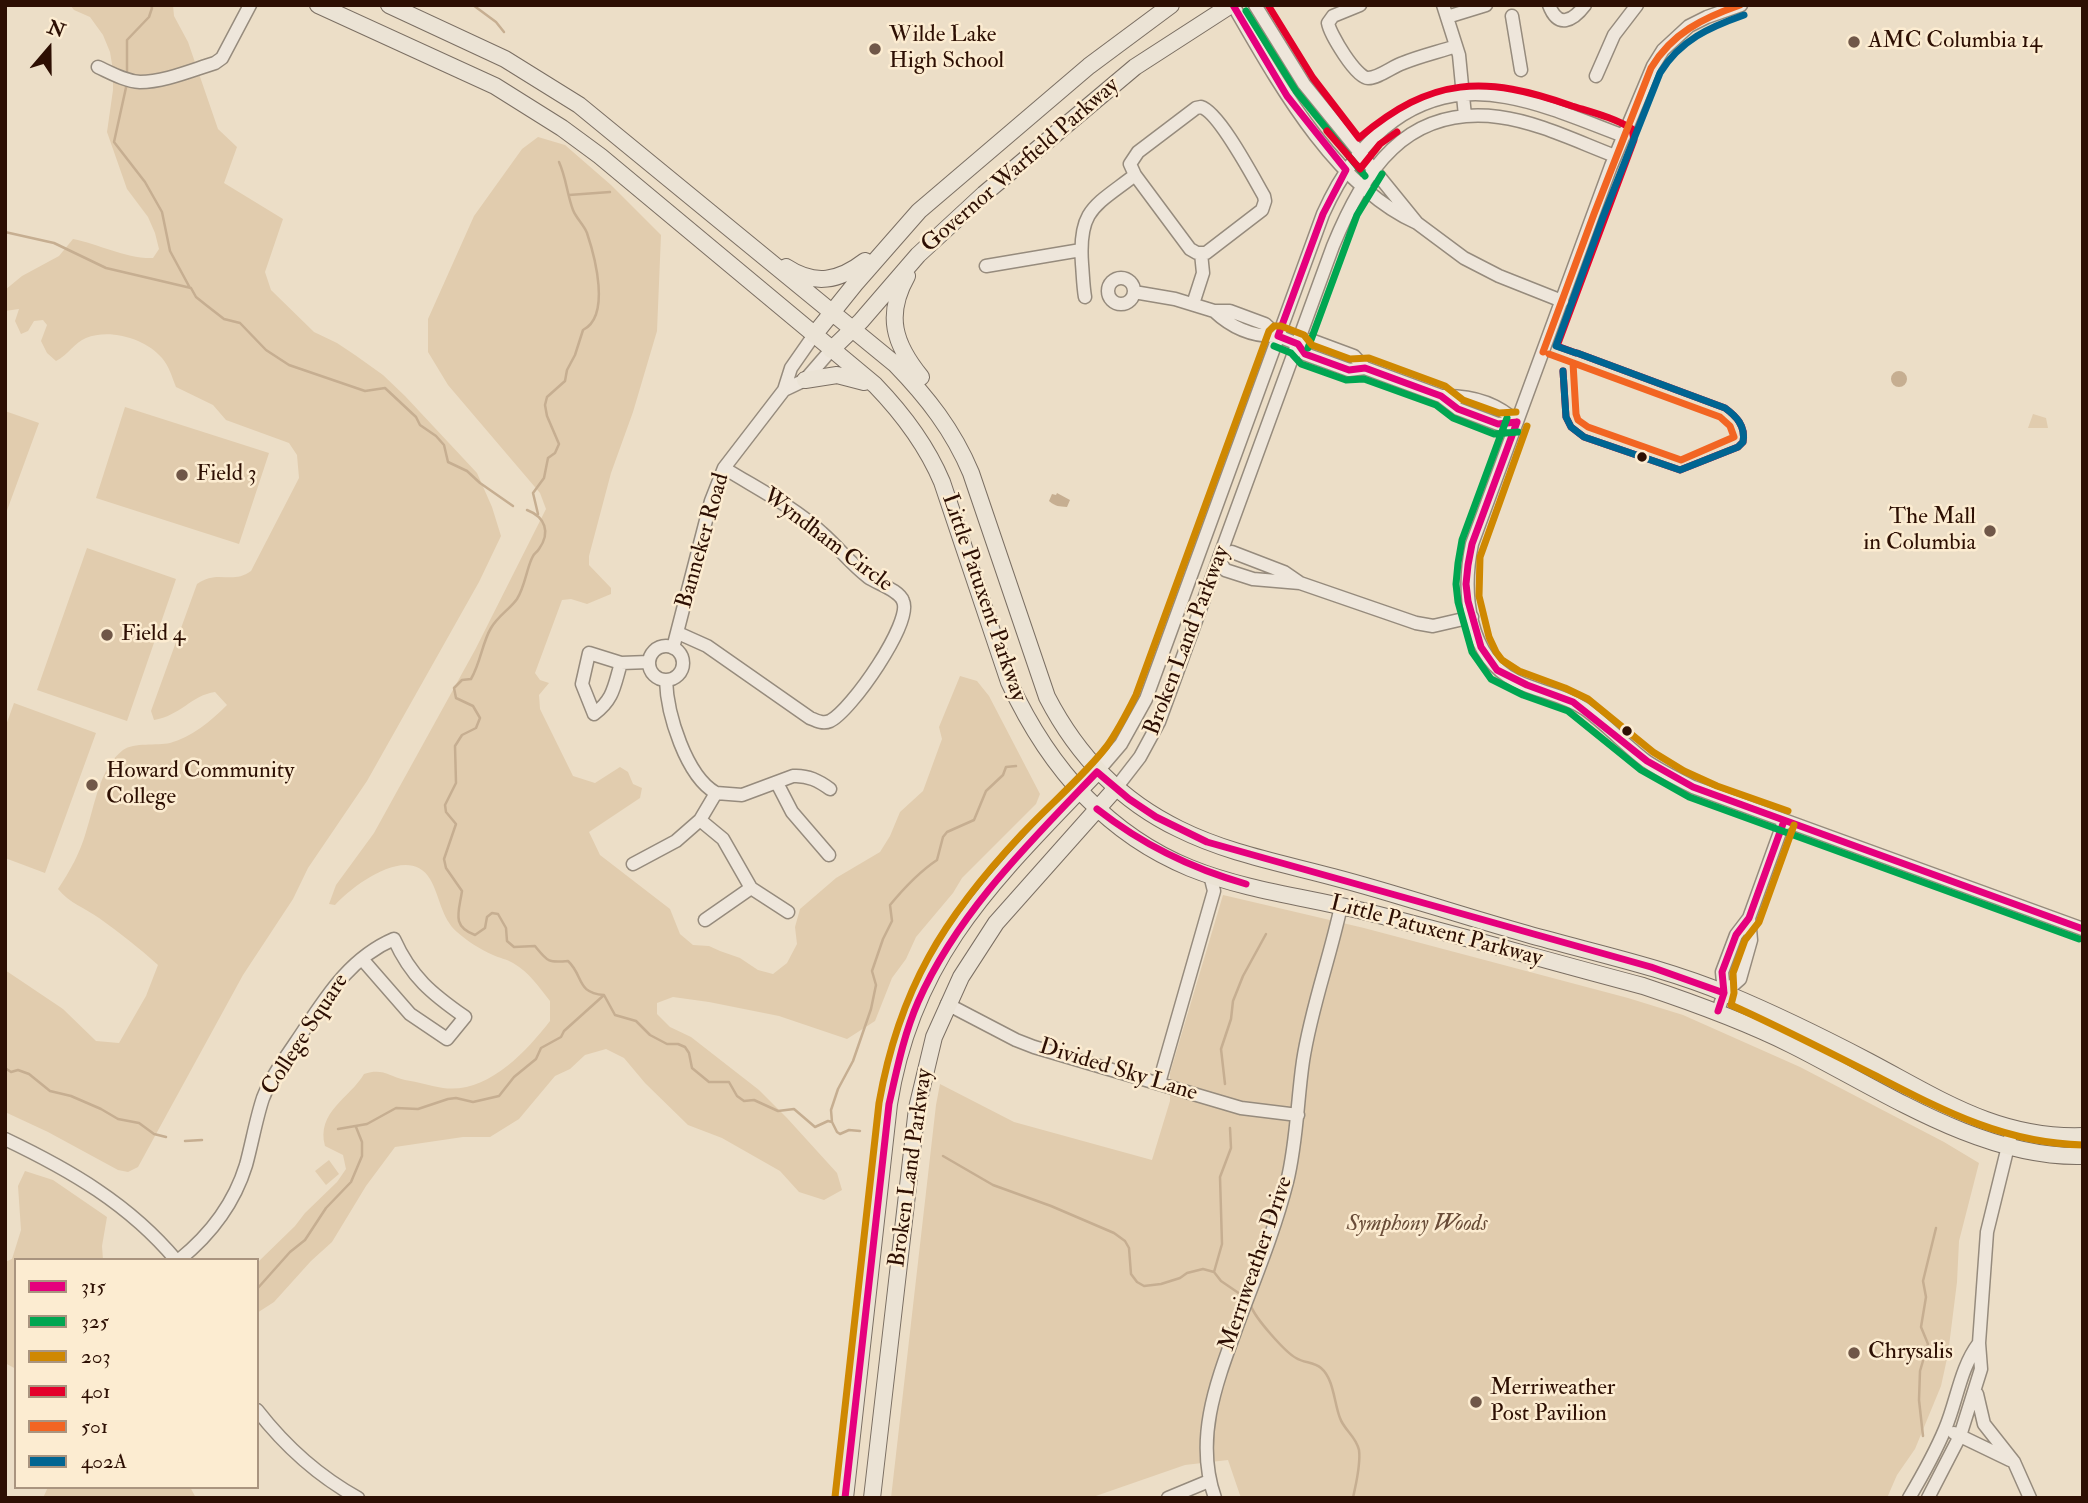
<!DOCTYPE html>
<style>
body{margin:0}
#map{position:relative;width:2088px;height:1503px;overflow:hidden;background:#ecdec7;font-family:"IM FELL Double Pica",serif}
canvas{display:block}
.frame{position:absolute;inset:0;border:7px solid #2d0f03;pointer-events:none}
.legend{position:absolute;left:14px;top:1258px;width:245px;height:231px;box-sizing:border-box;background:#fcecd1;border:2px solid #a9947f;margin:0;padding:9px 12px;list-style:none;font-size:21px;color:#2d0f03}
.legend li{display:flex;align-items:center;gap:14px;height:35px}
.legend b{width:35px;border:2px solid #a9947f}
.north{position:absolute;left:14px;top:14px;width:70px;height:70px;-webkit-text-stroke:5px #fcecd1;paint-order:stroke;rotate:20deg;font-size:19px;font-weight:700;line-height:28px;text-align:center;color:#2d0f03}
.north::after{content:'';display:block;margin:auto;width:24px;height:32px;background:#2d0f03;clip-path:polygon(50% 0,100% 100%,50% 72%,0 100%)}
</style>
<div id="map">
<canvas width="2088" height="1503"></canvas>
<div class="frame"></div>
<ul class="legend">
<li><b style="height:9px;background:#e5007d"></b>315</li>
<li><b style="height:9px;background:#00a651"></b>325</li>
<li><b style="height:9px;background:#cf8801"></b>203</li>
<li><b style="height:9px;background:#e4002b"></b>401</li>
<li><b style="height:9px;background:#f26522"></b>501</li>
<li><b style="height:9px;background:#006592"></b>402A</li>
</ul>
<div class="north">N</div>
</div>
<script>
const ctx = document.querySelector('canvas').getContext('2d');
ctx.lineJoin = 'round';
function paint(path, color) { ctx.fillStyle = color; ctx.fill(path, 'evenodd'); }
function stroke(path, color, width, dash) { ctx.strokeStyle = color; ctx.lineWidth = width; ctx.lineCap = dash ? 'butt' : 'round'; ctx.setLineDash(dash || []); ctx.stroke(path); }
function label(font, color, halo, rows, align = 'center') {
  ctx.font = font + ' "IM FELL Double Pica",serif'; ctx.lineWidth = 5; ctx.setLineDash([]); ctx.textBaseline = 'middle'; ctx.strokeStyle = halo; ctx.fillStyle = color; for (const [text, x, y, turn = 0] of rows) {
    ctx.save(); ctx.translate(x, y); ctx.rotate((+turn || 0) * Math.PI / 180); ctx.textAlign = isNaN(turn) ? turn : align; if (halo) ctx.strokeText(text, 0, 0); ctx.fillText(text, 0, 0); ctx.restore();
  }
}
paint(new Path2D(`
 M70,5h103l1,11 14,26 30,87 19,18 -13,36 59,36 -18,53 6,18 43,42 23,11 18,12 28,20 22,21 72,77 15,34 9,29 -22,46 -112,199 -59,87 -15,31 -50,76 -105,192 -10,5 -10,-2 -70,-38 -43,-20v-142l58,39 33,32 23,2 27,-47 12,-31c-19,-17 -38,-32 -59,-47 -14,-10 -30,-15 -41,-29 12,-18 22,-36 28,-57 9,-27 13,-63 37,-82 11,-8 34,-4 47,-7 22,-6 41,-22 57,-38l-12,-13c-23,3 -35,24 -61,28l-3,-9 46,-127c21,-15 35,1 54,-13l48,-93 -2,-23 -8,-12 -63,-23 -13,-15 -37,-18c-4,-10 -7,-21 -14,-29 -16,-19 -52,-30 -76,-20 -11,4 -18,17 -30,23l-9,-8 -6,-12 6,-16 -4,-5 -9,1 -6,10 -7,3 -6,-13 4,-12 -14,2v-21l17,-14 37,-20 14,-17c26,5 53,20 80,19l6,-9 -4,-16 -7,-16 -21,-28 -20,-57 6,-42v-20l-3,-18 -7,-17 -13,-18 -16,-7z
 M538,137l27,8 46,40 50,50 -4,96 -24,81 -22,61 -22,83v9l22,23v6l-24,10 -16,-5 -9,1 -27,73 5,7 9,3 -10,12 1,14 33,67 22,7 25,-16 8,5 5,12 9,4 -2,10 -51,34 11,23 70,54 10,25 13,11 16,1 11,5 20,7 18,12 15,4 14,-11 10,-19 -2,-17 5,-18 36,-31 44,-26 10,-16 10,-24 23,-21 19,-52 -3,-12 21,-51 17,5 12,15 51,98 -4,10 -74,74 -9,15 -37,44 -10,22 -14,19 -17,43 -28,18 -68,-23 -70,-14 -36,-5 -16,6v11l13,13 21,10 68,53 28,28 50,55 5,17 -18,10 -25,-8 -19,-21 -58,-33 -34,-13 -43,-42 -21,-25 -18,-9 -21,6 -15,14 -15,7 -36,43 -29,18h-27l-68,10 -29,39 -34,56 -21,19 -37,41 -17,11v-50l38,-37 10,-13 32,-31 9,-13 -3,-14 -18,-9c-9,-34 25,-48 39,-72 19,-6 24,2 41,6 13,2 26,6 38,8 44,6 82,-35 107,-67v-20c-11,-14 -21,-29 -37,-38 -6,-4 -14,-5 -20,-8 -13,-6 -26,-14 -36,-23 -16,-14 -17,-36 -27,-53 -21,-36 -77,6 -95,26l-6,-1 7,-19 38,-52 101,-183 71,-141 -6,-16 -92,-108 -20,-33v-33l46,-103 48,-67z
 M125,407l144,46 -30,91 -143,-46z
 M5,411l34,12 -34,93z
 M2033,414l13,4 2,10h-20z
 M87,548l89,31 -49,142 -90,-31z
 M14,703l82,30 -51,140 -40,-15v-130z
 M1223,895l141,33 264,70 55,17 117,52 144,75 35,21 -20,78 -2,41 -9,72 -7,32 -26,63 -18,26 -10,23h-646l-13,-38 -43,5 -95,33h-199l45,-393 4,-21 74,38 138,38 18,-59v-28z
 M329,1160l10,14 -13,11 -11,-14z
 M25,1171l28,9 54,37 -5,29 1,14h-87v109l-11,-6v-101l7,-3 9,-29 -3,-44z
 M48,1487h142l6,11h-153z`), '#e1ccae');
paint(new Path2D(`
 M1891 379a8 8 0 1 1 16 0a8 8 0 1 1-16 0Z
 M1057,493l13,7 -3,7c-8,-1 -11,0 -18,-6l3,-7 4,1z`), '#c6ae91');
stroke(new Path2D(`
 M473,5l23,17 8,10
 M127,76v-36l22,-23 3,-9 -1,-3
 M127,83l-13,59 31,40 17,30 8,39 20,37
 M569,195l41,-3
 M5,232l49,11 52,25 85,20 5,9 10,8 18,14 16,4 26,27 23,15 76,26 20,-3 31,29 4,8 16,11 8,9 4,17 19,9 13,12 33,23
 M527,510c18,7 24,22 12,39 -4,6 -4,2 -7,9 -6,13 -7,28 -15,41 -7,10 -19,17 -26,29 -9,15 -10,34 -20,51l-9,1 -8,8 2,10 17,8 7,12 -4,10 -14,7 -7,11 1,37 -11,22 1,7 10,12 -12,35 2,9 16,23c-3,21 -11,35 13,44l10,-7 2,-11 5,-4 6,1 8,14 1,13 7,6 21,-1c13,16 13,17 33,15 16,15 8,32 36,34l11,20 21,6 14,14 17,9h11l7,3 4,6 3,15 17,14h20l8,14 7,5 10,-1 24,11 16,-2 21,18 13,-6 4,1 5,10 3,2 9,-4 11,1
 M538,514l-5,-21 11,-15 4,-20 7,-5 4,-9 -12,-28 -2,-11 2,-8 18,-16 2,-11 8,-15 8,-25c28,-14 12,-73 4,-97 -3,-8 -11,-15 -14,-23 -6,-16 -7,-33 -14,-48
 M5,1068l6,4 7,-2 11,4 21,17 21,5 30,13 17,10 21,4 15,11 12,3
 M1225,1084l-4,-35 10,-30 2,-18 10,-25 23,-42
 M832,1122l-1,-12 7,-21 15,-28 18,-52 5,-24 -4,-14 11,-32 9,-18 -2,-16c14,-17 29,-33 47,-45l6,-23 4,-5 27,-12 12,-29 17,-16 3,-8 10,-1
 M338,1129l29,-5 29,-16 22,1 30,-10 8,-1 17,4 26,-6 15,-19 22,-18 5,-11 20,-11 3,-6 40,-36
 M185,1141l17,-1
 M943,1156l50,29 58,21 63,27 11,8 4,7 2,26 6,8 7,4 17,-2 19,-6 7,-5 16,-4 11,3 7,9 22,15
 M1214,1272l8,-28 -2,-67 11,-29 -1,-20
 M257,1289l33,-37 15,-12 21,-32 25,-26 11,-26v-14l-6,-15
 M1251,1306c4,12 34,46 45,52 8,5 18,4 25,10 13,11 13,35 19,50 4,12 16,18 19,32 2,15 -3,33 -6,48
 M1923,1436l-4,-36 1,-29 8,-27 -7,-17 5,-30 -3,-16 13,-53`), '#c6ae91', 2.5);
const minor = new Path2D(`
 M1233,5c44,76 101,181 184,218
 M1255,5l49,79 113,139 47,35 35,18 63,25
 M1360,5l-27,11 -5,7c2,11 28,55 40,55 11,0 25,-12 35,-15 17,-7 35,-11 53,-17
 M1443,5l16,50 6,61
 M1549,5c9,24 24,16 36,0
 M1741,5l-34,12 -18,9 -26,24 -10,16 -42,100 -139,378c-10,47 -5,113 44,137 23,11 48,14 69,28 22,16 40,36 61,52 15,10 31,18 47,26l390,142
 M1512,16l9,54
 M1447,17l39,-12
 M98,67c13,6 27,14 42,15 24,0 52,-12 75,-19l7,-5 28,-53
 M1596,76l18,-41 23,-30
 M1201,107c18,5 52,70 63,89l1,5 -3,9 -56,43h-9l-7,-4 -55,-74 -5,-11 8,-12 58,-44z
 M986,266l95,-16
 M1108 291a13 13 0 1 1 26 0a13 13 0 1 1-26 0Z
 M1134,292l41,7 39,12h16l35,13 13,12 20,8 7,10 44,16 16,-2 76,28 17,13 40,15 19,-2
 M1085,297c-2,-12 -2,-22 -3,-33 -4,-55 13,-58 53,-89
 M1193,304l10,-31 -2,-20
 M1214,311c18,17 40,26 64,25
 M1298,344l13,-4 43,16 11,12
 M784,390l21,-10 26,-30
 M1441,396c28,-1 55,6 76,26
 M1300,583l-47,-4 -28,-9 -6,-11 13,-7 52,20 16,11 116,40 17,3 39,-9
 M678,633l29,13 103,72c7,3 13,6 20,3 21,-10 83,-99 73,-120 -4,-11 -25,-17 -35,-24 -17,-13 -30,-30 -46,-44 -28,-26 -66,-45 -98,-65
 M649 663a17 17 0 1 1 34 0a17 17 0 1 1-34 0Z
 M673,648l38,-147 13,-33 60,-78 7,-22 23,-33
 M621,663c-7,23 -7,36 -27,51l-12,-30 7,-31 32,10 28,-1
 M666,680c1,34 20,96 50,113
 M1097,772l24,-28 25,-45 177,-485c34,-76 94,-134 183,-117 40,7 80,25 118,39
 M777,783l15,29 37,43
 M1116,788l24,-31 19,-35 174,-476c31,-75 72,-141 166,-129 39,5 79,25 116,39
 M633,864l43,-23 24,-21
 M788,912l-37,-24 -28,-49 -23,-19 16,-27 26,2 51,-19c15,-1 26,5 37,13
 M705,920l46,-32
 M1724,993l16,-14 11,-39 -2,-22
 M947,1004l69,36 18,7 207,61 57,7
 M1718,1011l6,-18 -2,-21 14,-37 13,-17 35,-97
 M1159,1083l55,-192 -4,-16
 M5,1139c65,31 124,65 171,121
 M179,1260c31,-25 55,-56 67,-95 6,-22 10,-46 17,-67 8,-21 21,-38 33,-56 27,-40 51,-83 98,-103 17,38 38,55 71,78l-18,22 -37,-25 -48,-55
 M1977,1394l7,30 30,38 16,36
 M257,1410c28,36 61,66 101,88
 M1954,1433l56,27
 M1168,1498l41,-17
 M1215,1498c-22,-62 4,-122 25,-180 17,-45 35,-89 47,-136 10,-40 10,-80 16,-121 8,-53 27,-103 38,-155
 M1909,1498c13,-22 26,-45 36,-69 12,-28 15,-61 34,-86
 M1928,1498l32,-62 21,-67 -2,-26 8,-111 25,-102`);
const major = new Path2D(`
 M318,5l177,81 67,42 38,28 275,229c28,29 51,59 67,97l67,200c38,82 96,151 181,186 57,23 121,30 181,45 91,23 181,49 272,73 51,17 101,35 149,59 88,44 189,114 291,111
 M389,5l116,54 74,46 316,259c32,33 58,66 76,109l76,224c30,58 72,103 132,132 48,24 102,34 154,48 65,17 129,39 194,57 67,19 135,33 200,60 48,20 95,43 141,67 72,38 130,78 215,75
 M786,267c29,19 53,14 79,-6
 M907,276c-22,39 -13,68 14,101
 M814,335l41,-51 64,-73 170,-145 82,-61
 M831,350l30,-29 57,-66 66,-61 151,-127 96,-62
 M805,380l32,-5 27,7
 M845,1498l44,-394c24,-151 108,-227 208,-332
 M872,1498l45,-390 17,-71 27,-60 35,-54 120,-135`);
stroke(minor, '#968b7d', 15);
stroke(major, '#7b6f63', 18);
stroke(minor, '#eee6db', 12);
stroke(major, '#ebe3d5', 16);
stroke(new Path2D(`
 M1233,5l54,91 59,74 -23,44 -45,122 20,8 7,10 44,16 16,-2 76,28 17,13 40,15 19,-2
 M1517,422l-45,122 -4,21 -2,19 2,17 13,46 16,23 30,15 46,17 74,59 46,26 390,142
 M1097,772l32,27 27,18 51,25 444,125 73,26
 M1097,809c46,36 93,59 149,75
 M1718,1011l6,-18 -2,-21 14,-37 13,-17 35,-97
 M845,1498l44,-394c8,-35 15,-70 29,-102 40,-90 112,-160 179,-230`), '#e5007d', 7);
stroke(new Path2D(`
 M1246,11l50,80 69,85
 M1274,346l17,7 10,11 45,16 18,-1 72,26 17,13 41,16 24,-2
 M1308,348l49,-133 25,-41
 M1507,418l-45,122 -4,23 -2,21 2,18 14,50 19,27 32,16 45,16 73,59 48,27 390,142`), '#00a651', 7);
stroke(new Path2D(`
 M1527,426l-47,131 -1,39 10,41 7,15 6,8 17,11 46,17 23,11 65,53 31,19 33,15 71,25
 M1794,825l-35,97 -14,18 -12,33 1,20 -3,12c49,22 97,47 145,71 68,35 128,67 207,69
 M835,1497l44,-394c20,-114 65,-186 143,-269 26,-28 62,-58 85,-88 12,-17 20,-33 29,-51l133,-364 5,-5h7l23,9 8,10 38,14 19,-1 76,28 18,14 36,13 17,-1`), '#cf8801', 7);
stroke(new Path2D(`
 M1268,5l45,73 46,60c73,-62 126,-63 213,-32 19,6 43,12 60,23l2,11 -77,206 19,7
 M1327,131l33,38 20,-25 17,-12
 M1563,371l3,46 5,10 13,10 96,33 58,-23 5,-5c3,-16 -7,-26 -18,-34l-148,-55`), '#e4002b', 7);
stroke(new Path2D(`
 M1543,352l51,-138 57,-146c21,-35 52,-50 89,-63
 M1549,354l171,63 10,9 4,11
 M1573,363l3,51 2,6 10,7 93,33 53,-23`), '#f26522', 7);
stroke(new Path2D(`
 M1576,353l-20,-7 47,-129 57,-144c20,-33 50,-46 84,-58
 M1563,371l3,46 5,10 13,10 96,33 58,-23 5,-5c3,-16 -7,-26 -18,-34l-148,-55`), '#006592', 7);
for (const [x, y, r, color] of [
 [1854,42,7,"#705748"],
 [875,49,7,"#705748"],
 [1642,457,6,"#2d0f03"],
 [182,475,7,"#705748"],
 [1990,531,7,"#705748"],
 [107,635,7,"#705748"],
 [1627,731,6,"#2d0f03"],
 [92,785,7,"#705748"],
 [1854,1353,7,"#705748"],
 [1476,1402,7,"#705748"]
]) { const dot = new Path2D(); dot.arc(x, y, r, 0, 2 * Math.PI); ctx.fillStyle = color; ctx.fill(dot); stroke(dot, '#fcecd1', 2.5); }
label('23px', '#2d0f03', '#fcecd1', [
 ["Wilde Lake",889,36],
 ["High School",889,62],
 ["AMC Columbia 14",1868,42],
 ["Field 3",196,475],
 ["The Mall",1976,518,"right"],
 ["in Columbia",1976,544,"right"],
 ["Field 4",121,635],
 ["Howard Community",106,772],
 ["College",106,798],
 ["Chrysalis",1868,1353],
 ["Merriweather",1490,1389],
 ["Post Pavilion",1490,1415]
], 'left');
label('23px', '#2d0f03', '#fcecd1', [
 ["Governor Warfield Parkway",1021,166,-41],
 ["Banneker Road",704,541,-74],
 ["Wyndham Circle",827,541,37],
 ["Little Patuxent Parkway",983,598,71],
 ["Broken Land Parkway",1188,641,-69],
 ["Little Patuxent Parkway",1436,932,15],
 ["College Square",306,1035,-57],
 ["Divided Sky Lane",1118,1071,17],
 ["Broken Land Parkway",912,1168,-82],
 ["Merriweather Drive",1257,1264,-71]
]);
label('italic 23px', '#694c38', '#fcecd1', [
 ["Symphony Woods",1417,1225]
]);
</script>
